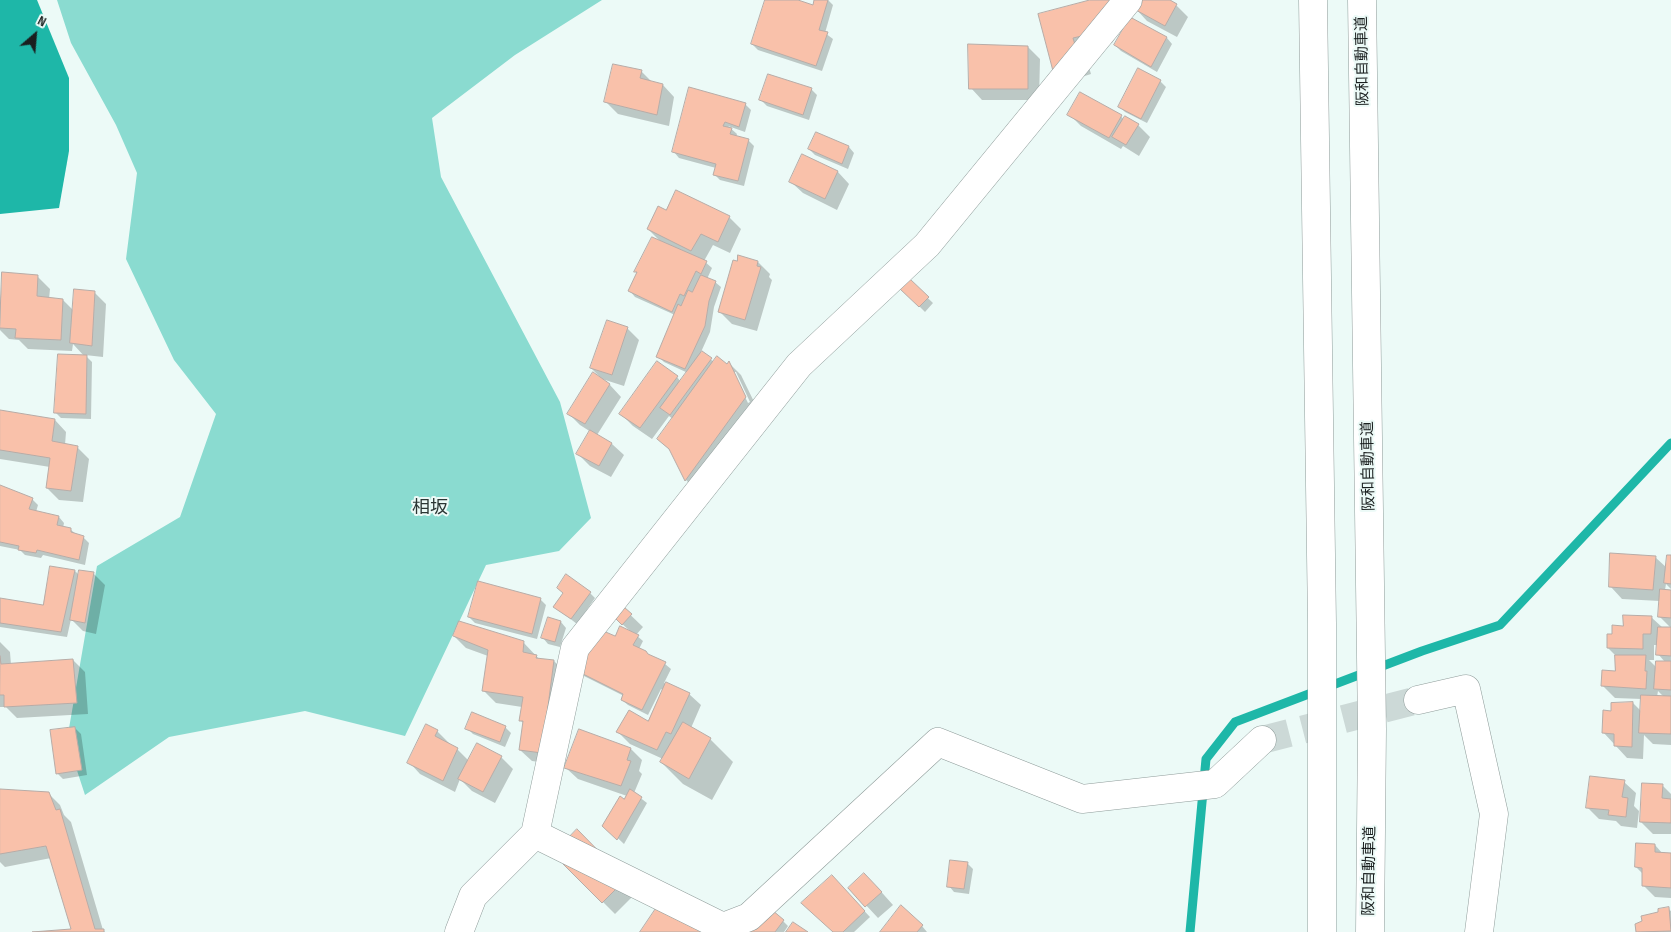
<!DOCTYPE html>
<meta charset="utf-8">
<style>
body{margin:0}
#map{position:relative;width:1671px;height:932px;overflow:hidden;background:#ecfaf7;font-family:"Sofia Sans Condensed",sans-serif}
canvas{display:block}
.north{position:absolute;left:10px;top:10px;width:50px;height:50px;-webkit-text-stroke:4px #ecfaf7;paint-order:stroke;rotate:27deg;font-size:14px;font-weight:700;line-height:20px;text-align:center;color:#1a1f1f}
.north::after{content:'';display:block;margin:auto;width:18px;height:22px;background:#1a1f1f;clip-path:polygon(50% 0,100% 100%,50% 72%,0 100%)}
</style>
<div id="map">
<canvas width="1671" height="932"></canvas>
<div class="north">N</div>
</div>
<script>
const ctx = document.querySelector('canvas').getContext('2d');
ctx.lineJoin = 'round';
function paint(path, color) { ctx.fillStyle = color; ctx.fill(path, 'evenodd'); }
function stroke(path, color, width, dash) { ctx.strokeStyle = color; ctx.lineWidth = width; ctx.lineCap = dash ? 'butt' : 'round'; ctx.setLineDash(dash || []); ctx.stroke(path); }
function label(font, color, halo, rows, align = 'center') {
  ctx.font = font + ' "Sofia Sans Condensed","Noto Sans JP",sans-serif'; ctx.lineWidth = 4; ctx.setLineDash([]); ctx.textBaseline = 'middle'; ctx.strokeStyle = halo; ctx.fillStyle = color; for (const [text, x, y, turn = 0] of rows) {
    ctx.save(); ctx.translate(x, y); ctx.rotate((+turn || 0) * Math.PI / 180); ctx.textAlign = isNaN(turn) ? turn : align; if (halo) ctx.strokeText(text, 0, 0); ctx.fillText(text, 0, 0); ctx.restore();
  }
}
paint(new Path2D(`
 M57,0h545l-87,55 -83,63 9,59 119,225 31,116 -32,33 -73,14 -81,171 -100,-25 -136,26 -84,58 -18,-55 30,-174 83,-49 36,-103 -42,-54 -48,-101 11,-86 -21,-48 -45,-82z`), '#8adbd0');
paint(new Path2D(`
 M0,0h37l32,78v73l-10,57 -59,6z`), '#1eb7a8');
paint(new Path2D(`
 M766,0h28l19,6 3,-6h12l5,5 -8,28 8,6 -11,32 -64,-21 -6,-6z
 M1093,0l35,19 -16,24 -28,7 7,24 -25,8 -12,-12z
 M1167,0l9,5 12,12 -11,20 -30,-16 -11,-12z
 M1130,18l37,20 5,6 -15,28 -36,-21 -6,-6z
 M1028,47l12,12 -1,41h-57l-11,-12z
 M641,71l12,12 10,2 11,12 -5,29 -51,-12 -12,-12z
 M1160,81l6,6 -19,36 -22,-11 -5,-5z
 M811,89l6,6 -8,25 -42,-14 -6,-6z
 M745,104l6,6 -6,22 -17,-6 9,8 -1,3 12,3 6,6 -10,40 -24,-6 -6,-6 2,-6 -37,-10 -5,-6z
 M1069,114l52,2 3,4 14,5 12,12 -11,19 -16,-10 -2,3 -40,-23z
 M816,133l33,14 5,6 -6,16 -33,-14 -6,-6z
 M838,172l11,12 -12,26 -34,-17 -12,-11z
 M667,211l62,6 12,12 -11,24 -17,-8 -9,16 8,7 -5,11 8,3 6,5 -7,20 -4,25 -9,20 13,10 13,4 2,-3 12,12 17,35 -60,82 -12,-12 -14,-28 -14,-13 15,-20 -4,-3 -17,23 -19,-13 -12,-12 56,-37 4,5 7,-9 -24,-11 -6,-6 17,-41 -40,-18 -5,-6 7,-17 -1,-2 25,-30 -13,-13zM733,372h3l14,30 -2,1z
 M739,257l19,5 12,12 -1,3 3,3 -15,51 -25,-7 -12,-12z
 M3,274l35,3 12,12 -1,10 14,1 11,11 20,-19 12,12 -3,53 -18,-2 7,7 -1,57 -30,-1 -5,-5 29,-56 -12,-13 -1,7 -44,-2 -9,-9 -10,-1 -9,-9v-27z
 M910,281l23,22 -8,9 -23,-23z
 M627,328l12,12 -15,46 -22,-7 -11,-11z
 M593,374l17,11 11,12 -24,38 15,9 12,11 -13,22 -21,-11 -12,-12 13,-22 -11,-7 -11,-11z
 M0,412l55,8 11,12 -1,13 12,2 12,12 -6,43 -24,-2 -12,-12 3,-21 -50,-8z
 M0,486l32,13 6,6 -2,7 23,5 5,6 -1,5 8,2 5,4 7,3 6,6 -4,22 -42,-10 -2,3 -16,-3 -5,-5 -20,-4z
 M1655,557l12,11 4,-11v32l-5,-5 -1,6 6,1v37l-11,-11v-16l-38,-2 -11,-12z
 M75,571l4,4 14,-2 12,12 -9,49 -13,-3 -12,-12 -4,18 -67,-10v-28l44,8z
 M564,593h26l5,5 -18,26 -22,-17z
 M540,599l6,6 -9,34 -62,-16 -6,-6z
 M617,602l26,25 -7,8 7,6 -4,8 11,8 15,7 6,5 -7,14 25,11 12,11 -10,23 19,11 23,23 -21,38 -29,-16 -22,-22 2,-3 -33,-15 -12,-12 30,-10 15,-32 -2,-1 -13,26 -20,-10 -6,-5 2,-4 -44,-22 36,-36 14,-7 -9,-8z
 M1651,617l12,11 8,1v116l-18,-1 -9,-9 -1,24 -16,-1 -24,-26 9,-20 21,-9 9,9v-13l-27,-1 -12,-12 13,-14v-16l-8,-8 6,-12 10,-9zM1654,645h4v9l7,8 -8,6 -8,-8h5zM1658,691l6,6h-7z
 M561,622l5,6 -6,19 -12,-3 -5,-6z
 M454,636l69,6 17,18 14,1 12,12 -13,91 -21,-3 -12,-11 4,-26 -4,-4 2,-13 -26,-4 -12,-12 4,-35 -22,-8z
 M0,642l10,10 1,13 62,-5 12,12 3,42 -71,4 -11,-11h-6z
 M505,727l6,6 -6,14 -32,-13 -6,-6z
 M75,728l6,6 6,41 -24,4 -6,-6z
 M437,731l12,12 -1,1 9,5 12,12 32,-4 12,12 -18,34 -23,-12 -12,-12 -5,13 -35,-18 -11,-12z
 M631,749l11,11 -3,11 3,3 -8,19 13,10 -23,41 -20,-19 23,-29 -49,-17 -12,-11z
 M1624,782l12,11 -2,13 5,5 -2,17 -16,-2 -5,-5 -17,-2 -12,-12z
 M1663,786l8,8v40h-18l-12,-12z
 M0,790l48,3 12,12 4,10 7,7 32,108 2,2h-57l24,-2 -21,-72 -46,9 -5,-5z
 M1655,845l8,9h8v44l-16,-1 -12,-12v-11l-7,-7z
 M967,863l6,6 -4,25 -15,-2 -5,-6z
 M565,864l72,28 -22,22z
 M837,882l33,35 -16,15h-20z
 M876,886l17,19 -15,13 -28,-30z
 M1668,909l3,2v21h-33l-2,-7z
 M783,921l5,5 -4,6h-33z
 M922,926l5,6h-45z`), '#0003');
stroke(new Path2D(`
 M1190,932l16,-173 29,-37 187,-71 78,-26 171,-182`), '#1eb7a8', 9);
const building = new Path2D(`
 M765,0h33l15,5 1,-5h14l-9,30 9,2 -12,34 -65,-22z
 M1090,0h26l-21,33 -22,5 7,24 -27,9 -15,-57z
 M1139,0h31l7,4 -12,22 -31,-17z
 M1130,17l37,20 -16,30 -37,-22z
 M968,44l60,2v43h-59z
 M613,64l29,6 -2,8 23,6 -6,31 -53,-13z
 M1138,68l23,12 -20,39 -23,-12z
 M768,74l44,14 -9,27 -44,-15z
 M689,87l57,16 -7,24 -14,-5 -2,4 9,2 -2,6 19,5 -11,42 -25,-6 3,-11 -44,-12z
 M1080,92l42,23 -13,23 -42,-23z
 M1125,116l14,8 -13,21 -14,-8z
 M816,132l33,14 -7,18 -34,-15z
 M802,154l36,17 -13,28 -36,-17z
 M676,190l54,26 -12,26 -17,-8 -10,17 -44,-22 11,-23 8,4z
 M652,237l55,24 -6,13 -5,-3 -12,25 -4,-2 -8,18 -44,-21 9,-19h-3z
 M738,255l20,6 -1,5 4,1 -16,53 -27,-8 15,-52 4,1z
 M2,272l36,3 -1,21 26,3 -2,41 -46,-2 1,-9 -16,-1z
 M701,275l15,6 -7,20 -4,25 -20,43 -29,-12 22,-53 3,2 7,-16 4,2z
 M910,279l19,18 -10,10 -19,-18z
 M74,289l21,2 -3,55 -22,-3z
 M607,320l21,7 -16,48 -22,-7z
 M702,351l10,7 -42,57 -10,-7z
 M58,354l29,1 -1,59 -32,-1z
 M717,356l10,8 2,-3 17,36 -61,84 -16,-32 -12,-10z
 M657,361l21,15 -38,52 -21,-14z
 M593,372l17,12 -25,40 -18,-10z
 M0,410l55,9 -3,22 26,5 -7,45 -25,-3 4,-30 -50,-8z
 M590,430l22,13 -13,23 -23,-12z
 M0,485l33,13 -4,11 30,7 -2,9 14,3v4l13,4 -5,24 -42,-10 -1,3 -18,-3 1,-4 -19,-4z
 M1610,553l46,3 -3,34 -44,-3z
 M1667,555h4v29l-7,-1z
 M50,566l25,4 -14,62 -61,-9v-25l43,7z
 M79,570l15,2 -9,51 -15,-3z
 M566,574l25,18 -20,27 -18,-12 10,-14 -6,-5z
 M478,581l63,17 -9,36 -64,-17z
 M1660,589l11,1v28l-13,-1z
 M617,601l15,13 -10,11 -14,-14z
 M1623,615l29,1 -1,18h-8v15l-36,-1v-14h5v-9l11,1z
 M548,617l13,4 -6,21 -14,-4z
 M459,621l65,20 -1,11 14,3 -1,3 18,2 -12,93 -23,-3 4,-29h-4l4,-24 -41,-6 6,-41 -35,-14z
 M620,626l19,9 -6,10 13,6 2,3 18,8 -24,48 -21,-10 2,-6 -50,-25 21,-42 21,9z
 M1658,627h13v29l-15,-1z
 M1615,655h31l-1,16h2l-1,18 -45,-3 1,-16 13,1z
 M0,656l1,8 72,-5 4,44 -73,4v-12h-4z
 M1656,661h15v29l-17,-1z
 M666,682l24,11 -19,41 -5,-2 -9,18 -41,-18 13,-22 19,11z
 M1641,695l30,1v38l-32,-1z
 M1633,702l-1,45 -18,-1v-12l-12,-1 1,-23 8,1v-8z
 M472,712l34,14 -6,16 -35,-13z
 M683,722l28,16 -22,41 -29,-17z
 M426,724l12,6 -3,6 23,12 -15,33 -36,-18z
 M75,727l7,43 -26,4 -6,-44z
 M579,729l52,19 -4,12 4,1 -10,25 -57,-18z
 M477,743l25,13 -19,36 -25,-13z
 M1590,776l35,4 -3,17 6,1 -2,19 -18,-2 1,-5 -23,-2z
 M1642,783l21,1 -1,14 9,1v24l-31,-1z
 M0,789l49,3 7,18 4,-1 35,120h9v3h-72l39,-3 -25,-83 -46,8z
 M630,789l12,8 -25,43 -15,-14 18,-30 4,3z
 M577,829l49,50 -24,24 -39,-39 6,-4 -11,-11z
 M1636,843l19,1v8l16,1v35l-29,-2v-18l-7,-1z
 M950,860l18,2 -4,27 -17,-2z
 M864,873l18,19 -17,15 -17,-19z
 M832,875l33,36 -22,21h-10l-32,-29z
 M661,901l46,31h-67z
 M766,905l18,15 -9,12h-25z
 M901,905l22,20 -6,7h-37z
 M1669,907l2,24 -35,1 -1,-8 7,-3 -1,-5 17,-4v-3z
 M793,922l15,10h-22z`);
paint(building, '#f9c1aa');
stroke(building, '#b7aca7', 1);
stroke(new Path2D(`
 M1262,740l156,-40`), '#ccd9d7', 28, [28, 14]);
const street = new Path2D(`
 M1418,700l48,-11 28,125 -15,118
 M535,834l188,93 26,-10 189,-175 144,57 133,-15 47,-44
 M459,932l14,-36 62,-62 40,-186 224,-283 128,-120 201,-245`);
const highway = new Path2D(`
 M1313,0l9,623v309
 M1362,0l10,729 -2,203`);
stroke(street, '#8f9c9a', 29);
stroke(highway, '#8f9c9a', 29);
stroke(street, '#fff', 28);
stroke(highway, '#fff', 28);
label('15px', '#1a1f1f', '#ecfaf7', [
 ["阪和自動車道",1363,61,-91],
 ["阪和自動車道",1369,466,-91],
 ["阪和自動車道",1370,871,-89]
]);
label('18px', '#2b3634', '#ecfaf7', [
 ["相坂",430,508]
]);
</script>
